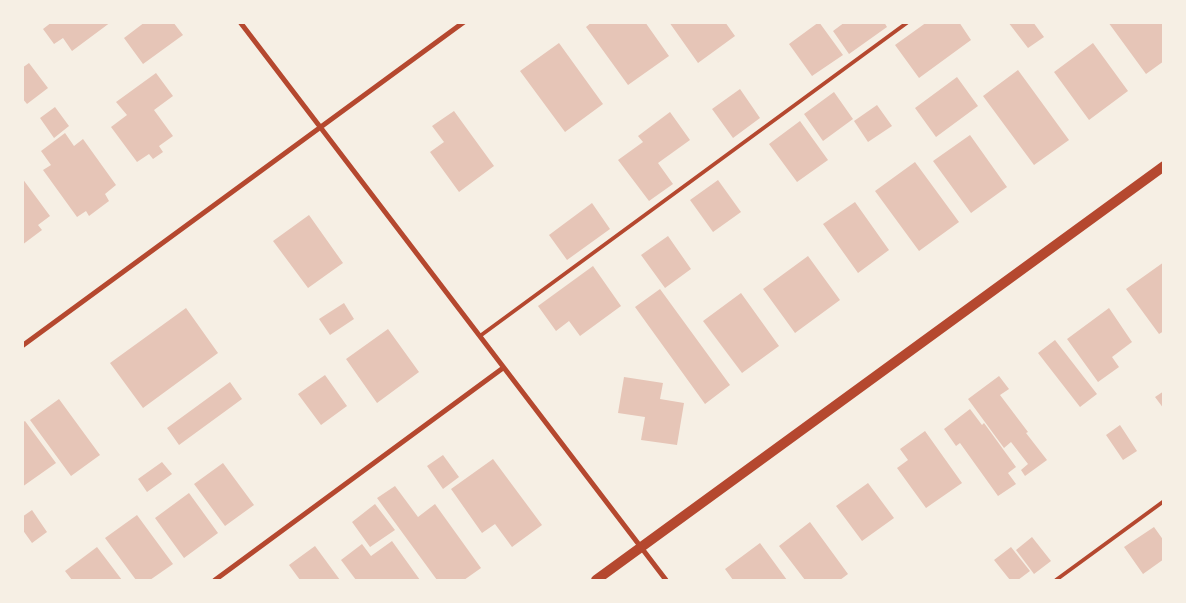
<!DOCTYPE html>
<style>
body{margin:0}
#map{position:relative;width:1186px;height:603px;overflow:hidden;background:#f6efe4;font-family:Overpass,sans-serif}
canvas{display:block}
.frame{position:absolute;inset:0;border:24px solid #f6efe4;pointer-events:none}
</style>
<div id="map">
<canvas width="1186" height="603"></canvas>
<div class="frame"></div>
</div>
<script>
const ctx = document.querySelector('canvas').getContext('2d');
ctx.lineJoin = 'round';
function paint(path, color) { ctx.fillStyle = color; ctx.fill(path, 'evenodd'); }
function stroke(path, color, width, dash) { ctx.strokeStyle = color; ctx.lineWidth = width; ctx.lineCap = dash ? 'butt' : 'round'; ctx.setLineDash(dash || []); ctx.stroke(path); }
paint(new Path2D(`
 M52,22h59l-39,29 -9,-13 -9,6 -11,-15z
 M145,22h28l10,13 -40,29 -19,-26z
 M592,22h53l24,34 -41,29 -42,-58z
 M669,22h56l10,14 -37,27z
 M819,22l24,33 -31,21 -23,-32z
 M845,22h39l3,5 -38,27 -16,-23z
 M927,22h32l12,18 -52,38 -24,-33z
 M1008,22h25l11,15 -16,11z
 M1108,22h56v39l-18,13z
 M559,43l44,61 -38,28 -45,-61z
 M1093,43l35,48 -39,29 -35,-48z
 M29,63l19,25 -21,16 -5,-6v-30z
 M1018,70l51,70 -35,25 -51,-69z
 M156,73l17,23 -19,14 19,26 -14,10 4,6 -10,7 -4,-5 -12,8 -26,-35 16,-12 -11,-13z
 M957,77l21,29 -42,31 -21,-29z
 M740,89l20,29 -27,20 -21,-29z
 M834,92l19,27 -30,22 -19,-27z
 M877,105l15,21 -24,16 -14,-21z
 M55,107l14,19 -15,12 -14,-20z
 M454,111l40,55 -35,26 -29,-40 14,-10 -12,-16z
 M670,112l20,28 -32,23 15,21 -24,17 -31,-41 25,-18 -5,-6z
 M800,121l28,39 -31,22 -28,-38z
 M65,133l9,13 9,-7 33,46 -11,9 4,7 -20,15 -3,-5 -9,6 -34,-47 8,-5 -10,-14z
 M970,135l37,52 -36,26 -38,-52z
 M915,162l44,60 -40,29 -44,-60z
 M22,178l28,38 -12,9 4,5 -20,15z
 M718,180l23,32 -28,20 -23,-32z
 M855,202l34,48 -31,23 -35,-49z
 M592,203l18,26 -43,31 -18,-25z
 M309,215l34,48 -35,25 -35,-47z
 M668,236l23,33 -26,19 -24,-33z
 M808,256l32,44 -45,33 -32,-44z
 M1164,262v69l-5,3 -33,-45z
 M593,266l28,40 -41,30 -11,-15 -13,10 -18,-25z
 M660,289l70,96 -25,19 -70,-97z
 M741,293l38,53 -37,27 -39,-52z
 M344,303l10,16 -24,16 -11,-16z
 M186,308l32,45 -75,55 -33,-45z
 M1109,308l23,34 -20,15 7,10 -21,15 -31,-43z
 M388,329l31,43 -42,31 -31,-44z
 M1055,340l42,54 -17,13 -42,-54z
 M325,375l22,31 -26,19 -23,-31z
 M999,376l10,13 -9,6 28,37 -2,1 21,27 -22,16 -4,-6 7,-6 -17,-22 -7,6 -36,-49z
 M624,377l39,6 -3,16 24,4 -7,42 -36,-5 4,-23 -27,-4z
 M230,382l12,17 -63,46 -12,-17z
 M1164,391v18l-9,-12z
 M59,399l41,56 -29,21 -41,-56z
 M970,409l12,16 2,-2 32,44 -8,6 8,11 -18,12 -38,-53 -4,3 -12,-17z
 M25,421l31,42 -34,24v-64z
 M1120,425l17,26 -14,9 -17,-25z
 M925,431l37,52 -36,25 -29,-40 11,-8 -8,-11z
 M443,455l16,22 -16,12 -16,-23z
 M493,459l49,66 -30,22 -17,-23 -13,9 -31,-44z
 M162,462l10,12 -25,18 -9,-13z
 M223,463l31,42 -29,21 -31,-42z
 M868,483l26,35 -32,23 -26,-35z
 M395,486l23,31 17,-13 46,64 -17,12h-27l-60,-82z
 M189,493l29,40 -34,25 -29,-40z
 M375,504l20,26 -25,17 -18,-25z
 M32,510l15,22 -15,11 -10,-14v-12z
 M137,515l36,49 -23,16h-14l-31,-42z
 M810,522l38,52 -8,6h-35l-26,-34z
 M1154,527l10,14v18l-21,15 -19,-27z
 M1032,537l19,24 -17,13 -18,-24z
 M392,541l28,39h-64l-15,-20 21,-16 9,12z
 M760,543l27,37h-54l-8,-11z
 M315,546l25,34h-40l-11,-15z
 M97,547l25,33h-50l-7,-9z
 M1011,547l19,24 -12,9h-8l-16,-20z`), '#e6c5b7');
stroke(new Path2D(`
 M480,336l428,-314
 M1056,580l108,-79`), '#b5482f', 4);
stroke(new Path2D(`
 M240,22l426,558
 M22,346l442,-324
 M215,580l288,-212`), '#b5482f', 5);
stroke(new Path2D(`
 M596,580l568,-414`), '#b5482f', 10);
</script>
